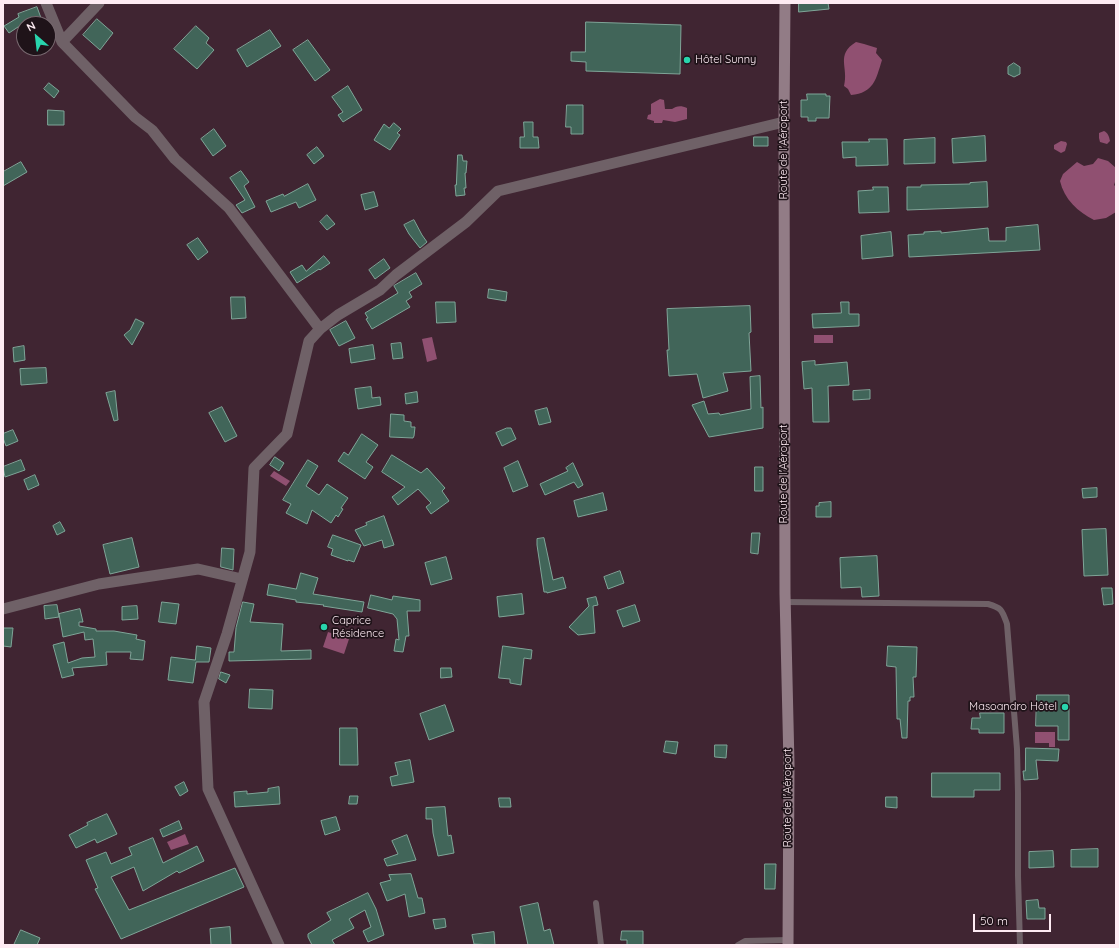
<!DOCTYPE html>
<meta charset="utf-8">
<style>
body{margin:0}
#map{position:relative;width:1119px;height:948px;overflow:hidden;background:#402532;font-family:Quicksand,sans-serif}
canvas{display:block}
.frame{position:absolute;inset:0;border:4px solid #feebf3;pointer-events:none}
.north{position:absolute;left:16px;top:16px;width:40px;height:40px;box-sizing:border-box;background:#1f1319;border:1px solid #786970;border-radius:50%;rotate:332deg;font-size:11px;font-weight:700;line-height:16px;text-align:center;color:#feebf3}
.north::after{content:'';display:block;margin:auto;width:14px;height:18px;background:#28d5ad;clip-path:polygon(50% 0,100% 100%,50% 72%,0 100%)}
.scale{position:absolute;left:973px;top:914px;width:78px;height:18px;box-sizing:border-box;border:2px solid #feebf3;border-top:0;padding-left:5px;font-size:12px;line-height:14px;white-space:nowrap;color:#feebf3;-webkit-text-stroke:3px #1f1319;paint-order:stroke}
</style>
<div id="map">
<canvas width="1119" height="948"></canvas>
<div class="frame"></div>
<div class="north">N</div>
<div class="scale">50 m</div>
</div>
<script>
const ctx = document.querySelector('canvas').getContext('2d');
ctx.lineJoin = 'round';
function paint(path, color) { ctx.fillStyle = color; ctx.fill(path, 'evenodd'); }
function stroke(path, color, width, dash) { ctx.strokeStyle = color; ctx.lineWidth = width; ctx.lineCap = dash ? 'butt' : 'round'; ctx.setLineDash(dash || []); ctx.stroke(path); }
function label(font, color, halo, rows, align = 'center') {
  ctx.font = font + ' Quicksand,sans-serif'; ctx.lineWidth = 3.5; ctx.setLineDash([]); ctx.textBaseline = 'middle'; ctx.strokeStyle = halo; ctx.fillStyle = color; for (const [text, x, y, turn = 0] of rows) {
    ctx.save(); ctx.translate(x, y); ctx.rotate((+turn || 0) * Math.PI / 180); ctx.textAlign = isNaN(turn) ? turn : align; if (halo) ctx.strokeText(text, 0, 0); ctx.fillText(text, 0, 0); ctx.restore();
  }
}
paint(new Path2D(`
 M856,42l8,2 13,4 -1,5 6,7c-6,19 -8,33 -31,35l-3,-6 -4,-3c5,-19 -9,-31 12,-44z
 M660,99l4,1 1,9h7c4,-3 9,-4 15,-1v11l-12,3 -12,-2 -1,3h-8v-2l-7,-2 1,-4 3,-1v-10z
 M1104,131c4,2 5,5 6,10l-3,3 -7,-2 -1,-4v-5z
 M1061,141l5,1 1,2 -2,7 -4,2 -7,-4v-4z
 M1098,158l10,3 8,7v11l-2,6 2,2v25l-10,6 -12,2c-16,-8 -30,-21 -34,-39l3,-7 14,-12 7,4 9,-2z
 M814,335h19v8h-19z
 M432,337l5,22 -10,3 -5,-23z
 M274,471l16,10 -4,5 -16,-10z
 M328,632l21,7 -5,15 -21,-7z
 M1035,732h20v15h-6v-4h-14z
 M185,834l4,10 -18,6 -4,-8z`), '#905071');
const building = new Path2D(`
 M799,3h29l1,6 -30,3z
 M37,7l4,11 -20,7 -12,8 -5,-7 15,-9 -1,-3z
 M97,19l16,14 -13,17 -17,-15z
 M586,22l95,3 -1,49 -94,-3v-9l-15,-1v-9h14z
 M196,26l13,12 -3,5 8,7 -17,19 -23,-20z
 M270,30l11,16 -34,21 -10,-17z
 M308,40l22,30 -15,11 -22,-31z
 M1014,63l6,4v7l-6,3 -6,-3v-7z
 M49,83l10,8 -5,7 -10,-9z
 M348,86l14,24 -19,12 -5,-7 5,-3 -11,-15z
 M807,94h19v2h4l-1,22h-13v3h-8v-4h-7v-17h6z
 M567,105h16v29h-12v-7h-5z
 M48,110l16,1v14h-16z
 M524,122h9v15h5l1,11h-19v-11h4z
 M394,123l7,6 -4,4 3,2 -10,15 -16,-10 10,-16 5,4z
 M214,129l12,17 -13,10 -12,-17z
 M985,136l1,25 -33,2 -1,-24z
 M754,137h14v9h-14z
 M935,138v25l-31,1v-24z
 M869,139h18l1,26 -32,1v-9l-13,1 -1,-16h27z
 M317,147l7,9 -10,8 -7,-9z
 M458,155h4l1,6h4l-1,12h-1l1,15h-2l1,7 -9,1 -1,-11h1z
 M21,162l6,10 -24,14v-14z
 M241,171l8,11 -5,4 11,21 -13,6 -6,-8 9,-5 -15,-22z
 M987,182l1,25 -81,3v-23h14v-2l49,-1v-1z
 M308,184l8,16 -17,8 -3,-6 -25,10 -5,-11 17,-7 1,2z
 M873,187h15l1,25 -30,1 -1,-22 15,-1z
 M374,192l4,14 -13,4 -4,-15z
 M327,215l8,9 -8,6 -7,-8z
 M414,220l8,15 5,7 -7,6 -11,-14 -5,-9z
 M1038,225l2,25 -131,7 -1,-22 16,-1v-2l17,-1v2l47,-5 1,13h17v-13z
 M891,232l2,24 -31,3 -1,-23z
 M198,238l10,14 -10,8 -11,-15z
 M324,256l6,7 -10,7 -1,-1 -22,14 -7,-11 12,-7 4,6z
 M384,259l6,9 -15,11 -6,-9z
 M416,273l6,11 -13,8 3,5 -6,4 4,6 -38,22 -6,-10 2,-1 -3,-5 33,-20 -4,-7z
 M489,289l18,3 -1,9 -18,-3z
 M231,297h14l1,21 -14,1z
 M436,302h19l1,20 -19,1z
 M841,302h8v12h10v12l-46,2 -1,-14 29,-1z
 M750,306l1,26 -2,1 2,38 -28,2 5,18 -25,7 -6,-24 -28,2 -2,-26h2l-2,-41z
 M136,319l8,4 -12,22 -8,-10 6,-5z
 M346,321l9,17 -16,8 -9,-16z
 M401,343l2,15 -10,1 -2,-15z
 M373,345l2,14 -24,4 -2,-14z
 M24,346l1,14 -11,2 -1,-14z
 M815,361v4l32,-3 2,23 -21,1 1,36h-16l-1,-34 -8,1 -2,-27z
 M46,368l1,15 -26,2 -1,-16z
 M760,376l1,32 2,-1v21l-54,9 -17,-32 12,-4 4,13 11,-1 1,2 31,-6 -1,-32z
 M371,387l1,11 8,-1 1,8 -23,4 -3,-20z
 M870,390v9l-17,1v-9z
 M115,391l3,29 -4,1 -8,-28z
 M417,392l1,10 -12,2 -1,-10z
 M222,407l15,29 -12,6 -16,-29z
 M547,408l4,14 -12,3 -4,-14z
 M391,414l13,1v6l7,1v5h4l-1,9 -1,2 -23,-1z
 M507,428h4l5,11 -14,7 -6,-13z
 M13,430l5,11 -12,5 -3,-8v-4z
 M362,434l16,11 -12,17 7,5 -8,12 -27,-18 6,-9 4,3z
 M392,455l29,18 6,-5 18,20 -3,3 7,10 -18,13 -5,-7 5,-4 -13,-14 -20,16 -6,-8 13,-10 -23,-15z
 M275,457l9,6 -5,8 -9,-6z
 M21,460l4,10 -20,7 -2,-10z
 M308,460l10,6 -12,20 13,9 8,-11 21,14 -7,10 2,1 -5,8 -2,-2 -5,8 -19,-13 -5,14 -21,-11 5,-9 -8,-4z
 M518,461l10,25 -15,6 -9,-24z
 M573,463l10,22 -5,3 -4,-6 -29,13 -5,-11 28,-13 -2,-3z
 M755,467h8v24h-8z
 M35,475l4,10 -11,5 -4,-10z
 M1097,488v9l-14,1 -1,-9z
 M603,493l4,17 -29,7 -4,-16z
 M831,502v15h-15v-11h3v-3z
 M384,516l10,29 -10,3 -2,-8 -18,6 -9,-16 12,-5 -1,-2z
 M60,522l5,9 -8,4 -4,-9z
 M1106,529l2,46 -24,1 -2,-46z
 M752,533h8l-2,21 -7,-1z
 M333,535l28,10 -7,17 -6,-2v1l-17,-6 2,-6 -5,-2z
 M132,538l7,29 -29,7 -7,-29z
 M544,538l9,42 10,-3 3,11 -19,5v-1h-3l-7,-47v-6z
 M222,548l12,1 -1,21 -12,-3z
 M877,556l2,40 -17,1 -1,-10 -20,1 -1,-30z
 M446,557l6,22 -21,6 -6,-22z
 M620,571l4,12 -16,6 -4,-12z
 M301,573l17,5 -5,16 51,8 -2,10 -39,-6 1,-1 -28,-3v-2l-29,-5 2,-11 27,5z
 M1102,588h10l1,16 -9,1z
 M522,594l2,20 -25,3 -2,-20z
 M371,595l21,5 1,-4 27,4v11h-13l2,25h-3l-3,16 -9,-1 2,-12 3,1 -2,-21 -4,-5 -25,-6z
 M596,597l2,8 -5,1 2,27 -17,2 -9,-8 20,-21 -2,-7z
 M162,602l17,2 -3,20 -17,-2z
 M243,602l11,2 -4,18 33,2 -2,27 30,-1v9l-82,2v-9h5l2,-24z
 M57,605l2,12 -14,2 -1,-13z
 M635,605l5,16 -17,6 -6,-16z
 M137,606l1,13 -16,1v-13z
 M80,609l3,13h-4v4l17,3v2h18l23,4 -1,4 9,2 -2,19 -13,-1 1,-7h-25l1,13 -35,3 2,7 -12,3 -9,-33 11,-3 4,21 14,-5 13,-1 -2,-18 -8,1 -1,-8 -21,5 -4,-23z
 M3,628h10l-2,19 -8,-1z
 M197,646l14,2 -2,14h-13l-3,21 -25,-3 3,-23 24,3z
 M503,646l29,4 -1,9 -7,-1 -3,27 -11,-2v-4l-11,-1z
 M888,646l29,1 -1,30h-3l1,20h-4v4h-2l-1,37h-5l-2,-19h-3l-1,-52 -9,-1z
 M441,668h10l1,9 -11,1z
 M221,672l9,3 -4,8 -7,-4z
 M250,689l23,1 -1,19 -23,-1z
 M1037,695h32v45h-11v-14h-22z
 M445,705l9,26 -25,9 -9,-26z
 M980,713h24v20h-25v-4h-8l1,-11h8z
 M340,728h17l1,37h-18z
 M666,741l12,1 -2,12 -12,-2z
 M715,745h12l-1,13 -11,-1z
 M1026,748l33,1 -1,12 -22,-1 2,19 -14,1 -1,-9h2z
 M410,760l4,22 -22,4 -2,-9 8,-2 -3,-12z
 M932,773h68v17h-26v7h-42z
 M184,782l4,9 -8,5 -5,-9z
 M279,787l1,17 -45,3 -1,-15 13,-1v3l21,-2v-3z
 M350,796h8l-1,8h-8z
 M886,797h11v11l-11,-1z
 M499,798h11l1,9h-11z
 M445,807l3,29 3,-1 3,18 -16,3 -5,-23 -1,-14h-6v-11z
 M107,814l10,20 -20,9 -2,-4 -19,9 -7,-13 19,-10 -1,-2z
 M336,817l4,13 -15,5 -4,-14z
 M179,821l3,8 -19,8 -3,-7z
 M407,835l9,25 -29,6 -3,-7 14,-5 -6,-13z
 M153,838l10,25 34,-17 7,15 -25,12 -2,-2 -34,20 -9,-24 -23,10 18,33 106,-42 9,19 -123,52 -26,-50 3,-1 -12,-28 20,-8 5,12 21,-9 -3,-7z
 M1098,849v18h-27v-17z
 M1053,851l1,16 -25,1v-16z
 M765,864h11l-1,25h-10z
 M411,874l7,24h4l3,15 -16,4 -4,-23 -18,7 -7,-18 11,-3 -2,-5z
 M368,893l8,16 8,26 -16,7 -5,-11 8,-4 -6,-17 -16,9 5,9 -22,12 3,5h-23l-4,-8v-3l23,-14 -4,-7z
 M1038,900l1,8h6v11h-18l-1,-18z
 M538,903l6,28 6,-2 4,16h-26l-8,-38z
 M445,919l1,8 -11,2 -2,-9z
 M230,927l1,18h-20l-1,-16z
 M21,930l19,8 -3,7h-23z
 M622,931h21v14h-16v-5h-6z
 M494,932l1,13 -21,-1 -2,-9z`);
paint(building, '#416559');
stroke(building, '#7fa598', 1);
stroke(new Path2D(`
 M785,602l203,2c14,4 14,6 19,20l10,125 1,44v83l2,69
 M596,903l5,42
 M738,945l7,-4 43,-1`), '#6f6167', 6);
stroke(new Path2D(`
 M46,3l16,39 37,-39
 M62,42l73,75 17,13 23,29 54,49 91,121
 M3,609l96,-25 99,-15 44,10
 M279,945l-71,-156 -4,-87 23,-68 23,-82 4,-84 33,-34 22,-93 11,-12 18,-14 42,-25 16,-15 70,-53 32,-31 286,-69`), '#6f6167', 11);
stroke(new Path2D(`
 M785,3l-1,119 1,472 4,170 -1,181`), '#927c86', 11);
for (const [x, y, r, color] of [
 [687,60,4,"#28d5ad"],
 [324,627,4,"#28d5ad"],
 [1065,707,4,"#28d5ad"]
]) { const dot = new Path2D(); dot.arc(x, y, r, 0, 2 * Math.PI); ctx.fillStyle = color; ctx.fill(dot); stroke(dot, '#1f1319', 1.5); }
label('11px', '#feebf3', '#1f1319', [
 ["Hôtel Sunny",695,60],
 ["Caprice",332,621],
 ["Résidence",332,634],
 ["Masoandro Hôtel",1057,707,"right"]
], 'left');
label('11px', '#feebf3', '#1f1319', [
 ["Route de l'Aéroport",784,150,-90],
 ["Route de l'Aéroport",784,474,-90],
 ["Route de l'Aéroport",788,798,-90]
]);
</script>
